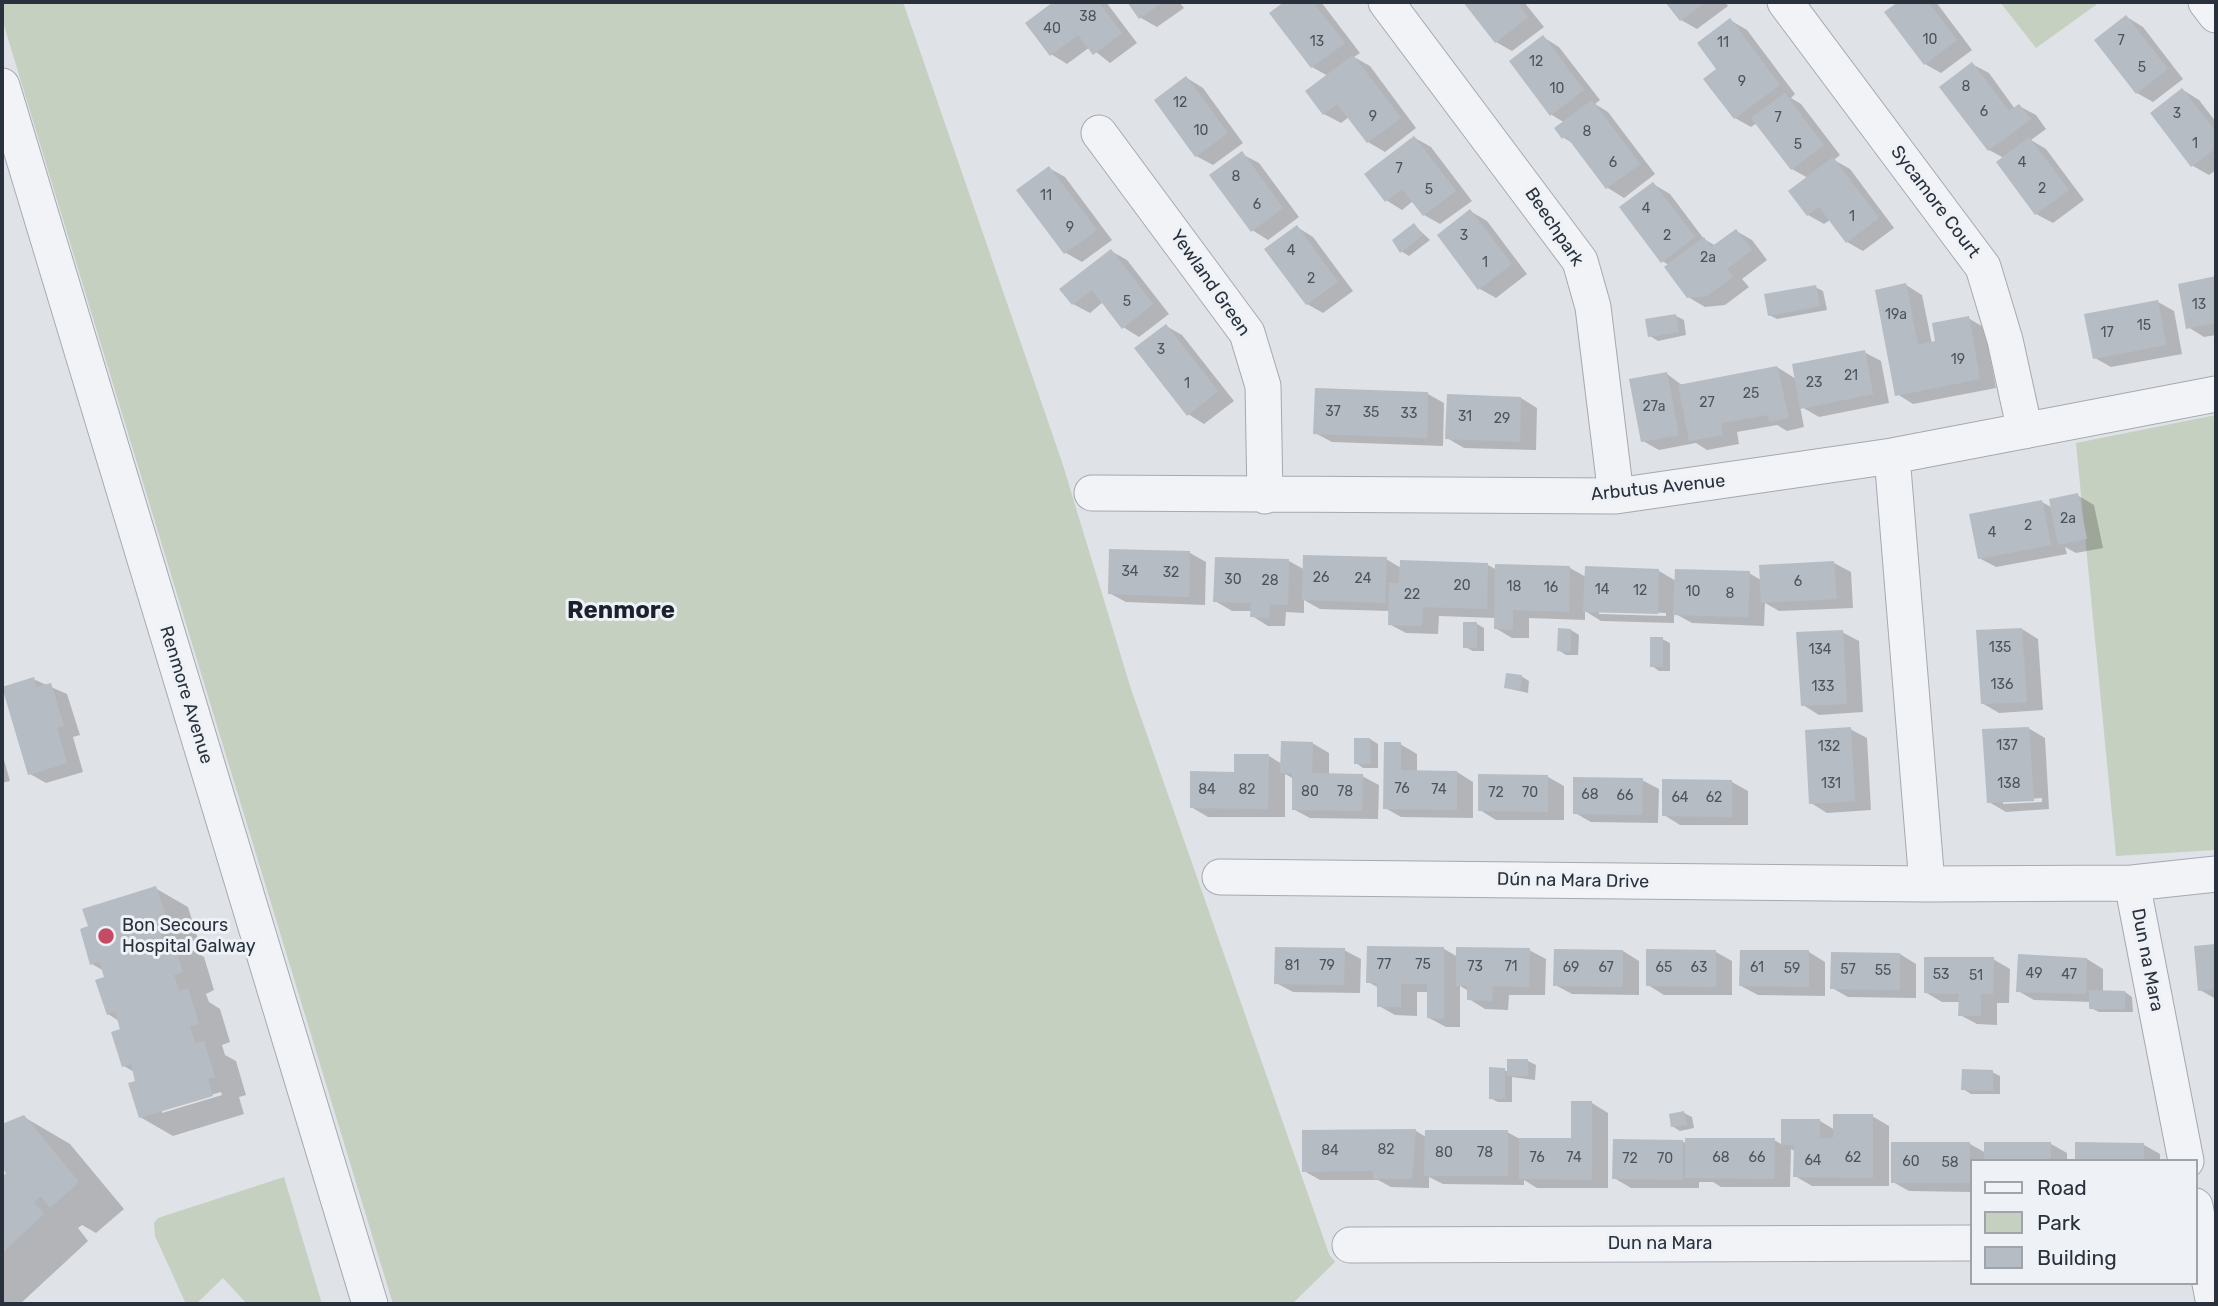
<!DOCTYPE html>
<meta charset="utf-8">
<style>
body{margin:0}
#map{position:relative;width:2218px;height:1306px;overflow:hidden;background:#dfe2e7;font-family:Rubik,sans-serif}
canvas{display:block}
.frame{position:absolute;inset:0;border:4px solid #29313d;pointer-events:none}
.legend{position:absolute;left:1970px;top:1159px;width:228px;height:126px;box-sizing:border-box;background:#eef1f5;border:2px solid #9fa4ab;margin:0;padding:9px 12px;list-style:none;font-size:21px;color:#29313d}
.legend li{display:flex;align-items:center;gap:14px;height:35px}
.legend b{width:35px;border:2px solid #9fa4ab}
</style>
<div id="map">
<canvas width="2218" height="1306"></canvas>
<div class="frame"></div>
<ul class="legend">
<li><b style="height:9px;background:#f1f3f6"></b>Road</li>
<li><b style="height:19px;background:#c5d0c0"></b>Park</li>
<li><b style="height:19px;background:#b6bcc3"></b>Building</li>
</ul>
</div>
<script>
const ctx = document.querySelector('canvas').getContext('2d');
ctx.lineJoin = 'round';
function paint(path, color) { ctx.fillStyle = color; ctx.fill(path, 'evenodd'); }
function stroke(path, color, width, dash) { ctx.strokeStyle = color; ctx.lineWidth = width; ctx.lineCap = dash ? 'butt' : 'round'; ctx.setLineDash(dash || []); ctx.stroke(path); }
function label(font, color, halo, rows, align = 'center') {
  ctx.font = font + ' Rubik,sans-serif'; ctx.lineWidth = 6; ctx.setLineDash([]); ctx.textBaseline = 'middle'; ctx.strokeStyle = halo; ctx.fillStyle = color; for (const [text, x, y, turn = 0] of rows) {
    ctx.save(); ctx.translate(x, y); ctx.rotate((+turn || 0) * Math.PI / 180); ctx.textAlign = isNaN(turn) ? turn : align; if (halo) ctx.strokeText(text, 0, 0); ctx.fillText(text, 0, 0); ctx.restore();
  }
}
paint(new Path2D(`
 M2,2h901l159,460 69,227 198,565 6,8 -43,42h-899l-391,-1285z
 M2000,2h100l-64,46z
 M2216,415v435l-100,6 -40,-413z
 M284,1177l38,127h-75l-24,-26 -27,26h-10l-31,-68 -1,-13 4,-5z`), '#c5d0c0');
paint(new Path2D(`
 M1056,2h50l31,41 -27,20 -20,-16 -23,17 -16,-10 -24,-31z
 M1129,2h50l5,6 -27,19 -16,-9z
 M1287,2h34l39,51 -6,4 16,9 46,62 -31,24 -17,-10 -19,-25 -8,6 -17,-9 4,-38 -16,-9 -41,-53z
 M1466,2h58l20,25 -32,24 -16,-9z
 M1668,2h57l3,4 -31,23 -16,-9z
 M1901,2h35l36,48 -31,23 -16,-9 -39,-51z
 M2127,17l16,10 40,52 -30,23 -16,-9z
 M1730,20l17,10 48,64 -4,4 10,6 39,51 -6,5 16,9 44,59 -31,23 -16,-9 -17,-22 -6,4 -16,-9v-37l-16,-9 -35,-46 -6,4 -16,-9 -16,-48z
 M1543,37l16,10 41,53 -5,4 13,8 47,62 -31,24 -16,-10 -34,-44 -10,-6 1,-15 -13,-8 -41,-54z
 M1972,64l17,9 26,36 4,-3 17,9 10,14 -15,11 15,9 38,51 -31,23 -17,-9 -32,-56 -15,-8z
 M1187,78l16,10 40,55 -30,22 -17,-9z
 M2183,90l16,10 17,22v48l-7,5 -16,-9 -41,-52z
 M1415,138l16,9 41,54 -32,23 -16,-9 -11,-14 -11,9 -16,-10z
 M1242,154l17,9 40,54 -31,23 -16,-10z
 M1049,168l16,9 47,63 -30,22 -16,-9 -47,-62z
 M1653,184l17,10 34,45 12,7 20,-15 16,9 15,20 -25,19 7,8 -24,18 -20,2 -17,-10 -19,-32 -7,-4z
 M1470,211l17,10 40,53 -31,24 -16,-9z
 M1414,225l16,15 -21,16 -8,-5z
 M1297,227l16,10 40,54 -30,22 -16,-9z
 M1111,251l16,9 42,54 -30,23 -16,-10 -20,-25 -13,11 -17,-9z
 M2216,278v57l-12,2 -16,-10 -8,-42z
 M1906,285l16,10 10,49 36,-26 17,10 11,60 -83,16 -16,-10z
 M1815,287l8,4 4,19 -50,9 -8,-4z
 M2158,302l16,9 8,43 -71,13 -16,-9z
 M1676,316l8,4 2,15 -28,6 -8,-5z
 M1166,326l16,9 52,66 -30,23 -16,-10z
 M1864,352l17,9 8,42 -70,14 -19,-11 4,21 -17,4 -10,-6 -40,7 2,12 -32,6 -11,-7 -37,7 -16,-9 23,-68 17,13 94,-19 19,12z
 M1428,394l16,9 -1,43 -111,-4 -17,-9z
 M1521,398l16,10 -1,42 -72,-2 -17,-10z
 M2077,495l17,10 9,43 -27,5 -11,-6 2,7 -71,13 -17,-9 63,-56 11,6z
 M1190,553l16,9 -1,43 -79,-3 -17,-9z
 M1386,559l15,9 87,-3 9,5 73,-2 16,9 73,-6 17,10 73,-8 12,7 73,-17 17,9 2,36 -74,3 -14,-8 -1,23 -72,-3 -18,-10v10l-73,-2 -16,-10v9l-56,-2v20h-17l-17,-10 1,-10 -57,-2 -1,18 -32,-1 -17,-9 1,-13 -70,-2 -16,-9v13l-18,-1 -1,14h-17l-16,-10v-5h-20l-17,-10 74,-40 16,9zM1599,611l67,2v3l-67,-2z
 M1477,624l7,4v23h-11l-8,-4z
 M2022,629l16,10 5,71 -44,3 -17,-10z
 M1571,630l8,5 -1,20h-12l-8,-5z
 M1842,632l17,9 4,71 -44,3 -16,-10z
 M1662,639l8,4v28h-11l-7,-5z
 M1521,676l8,5 -1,12 -22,-5z
 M33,679l34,15 13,41 -7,2 10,35 -37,11 -16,-9z
 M2028,728l17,10 4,71 -43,3 -17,-10zM2042,798v4l-39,2v-3z
 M1850,729l17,9 4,72 -44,3 -16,-10z
 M1370,739l8,5v24h-15l-7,-5z
 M1312,743l17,10v22l33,1 17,9 -1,34 -68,-1 -17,-9 1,-30 -9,-5v43h-77l-17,-10 45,-34 33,-17 13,8z
 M1400,744l17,10v18h40l16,10v36l-72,-1 -16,-9z
 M2,753l8,28 -8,2z
 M1548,777l16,9v34h-68l-16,-10z
 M1642,780l17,9 -1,34 -67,-1 -16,-9z
 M1732,782l16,9v34h-68l-16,-10z
 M155,888l33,19 10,32 -8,3 2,8 12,7 10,33 -8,4 3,8 11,7 10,33 -8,3 3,10 11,6 10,34 -7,2 5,17 -71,22 -33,-19 -2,-35 -4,-10 -10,-6 -5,-45 -11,-7 -2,-36 -2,-7 -12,-7zM221,1092l1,3 -60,18v-4z
 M2216,946v53l-16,-9 -4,-42z
 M1444,949l14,8 71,-7 17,9 -1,36h-36l-1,15 -23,-1 -16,-10v-8l-9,-5v41h-14l-17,-9v-26h-12v24l-22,-1 -16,-9v-18l-11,-6z
 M1344,950l17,9 -1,34 -67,-1 -17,-9z
 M1623,951l16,10v34l-67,-1 -17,-9z
 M1716,952l16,9v34h-68l-16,-10z
 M1809,952l16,10v34l-67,-1 -17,-9z
 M1900,954l16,10v34l-68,-1 -16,-9z
 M1993,959l17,10 -1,34h-12v22l-20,-1 -17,-9v-13h-18l-17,-10z
 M2087,959l16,10v23h22l7,5 1,15h-34l-8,-4v-6l-57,-2 -16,-9z
 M1528,1061l8,4 -1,15 -23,-3v25h-14l-8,-4 14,-28 5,2z
 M1992,1072l8,4v18h-29l-8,-5z
 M1592,1103l16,10v75h-71l-13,-8v5l-81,-1 -14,-7v11l-38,-1 -13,-7h-58l-16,-9 112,-40 10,6 81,-5 13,7h52z
 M1684,1113l8,4 2,11 -14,3 -8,-5z
 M1872,1116l17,10v60h-77l-17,-10 1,-24 -5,-3 -1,38h-69l-8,-5h-14v6h-68l-17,-10 68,-37 5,3 87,-4 9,5 37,-24 15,9z
 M24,1117l46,27 54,65 -28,24 -14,-8 -4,3 10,13 -68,63h-18v-124l6,-7 -6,-7v-40z
 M1970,1144l16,9 65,-9 16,9v8h-96v31l-62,-1 -16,-9z
 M2144,1145l16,9v7h-83z`), '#0003');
paint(new Path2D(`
 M1053,2h45l24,31 -29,22 -15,-20 -28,21 -25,-33z
 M1127,2h36l-24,17z
 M1284,2h29l32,41 -34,25 -42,-55z
 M1463,2h54l11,15 -33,26z
 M1665,2h41l-26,19z
 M1898,2h30l29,38 -33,25 -40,-53z
 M2126,15l42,54 -32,25 -42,-54z
 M1730,18l50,67 -46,34 -31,-40 13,-10 -19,-26z
 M1543,35l41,55 -34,26 -41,-55z
 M1353,55l48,63 -34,25 -30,-39 -14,11 -18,-24z
 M1972,62l37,49 10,-7 12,15 -43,32 -49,-64z
 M1186,76l42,57 -33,24 -41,-57z
 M2182,88l34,44v16l-25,19 -41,-54z
 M1785,93l39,52 -33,25 -40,-52z
 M1592,100l48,64 -34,25 -40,-53 -4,3 -8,-11z
 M1414,136l42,55 -33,25 -21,-27 -17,13 -21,-28z
 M2029,137l40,53 -34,25 -39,-53z
 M1242,151l41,57 -32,24 -42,-57z
 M1833,157l46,61 -33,25 -27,-36 -12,9 -19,-25z
 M1049,166l48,64 -33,24 -48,-64z
 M1653,182l42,55 -34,26 -42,-56z
 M1470,209l42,55 -34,26 -41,-55z
 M1414,223l9,12 -23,18 -8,-13z
 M1297,225l41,57 -32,23 -42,-56z
 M1736,229l16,21 -25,19 6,8 -26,19 -20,2 -23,-31 40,-30 7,10z
 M1111,249l42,55 -31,25 -30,-39 -20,15 -13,-16z
 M2216,276v47l-30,6 -8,-45z
 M1906,283l12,62 17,-4 -3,-18 37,-7 11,63 -85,17 -20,-106z
 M1816,285l4,21 -52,10 -4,-22z
 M2158,300l8,45 -73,14 -9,-45z
 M1676,314l3,18 -31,5 -3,-18z
 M1166,324l52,67 -31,25 -53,-68z
 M1865,350l8,44 -73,15 -8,-45z
 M1777,366l12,52 -20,4 -1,-7 -47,8 2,12 -34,6 -11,-56z
 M1667,372l12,63 -38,7 -12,-63z
 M1315,388l113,4 -1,46 -114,-4z
 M1447,394l74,3 -1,45 -75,-3z
 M2078,493l9,46 -29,6 -9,-46z
 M2042,500l9,45 -73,14 -9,-45z
 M1109,549l81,2 -1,46 -81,-3z
 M1303,555l84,2 -2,46 -83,-3z
 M1215,557l74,2 -1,46 -18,-1 -1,14 -19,-1 1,-14 -38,-1z
 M1400,560l88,3 -1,46 -64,-2 -1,19 -34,-1 1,-42h10z
 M1834,561l3,38 -76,4 -2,-38z
 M1495,564l75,2 -1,46 -56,-2v20l-19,-1z
 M1585,566l74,3 -1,45 -75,-2z
 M1675,569l75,2 -2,46 -75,-2z
 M1463,622h14v26h-14z
 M1558,628l13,1v23l-14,-1z
 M2022,628l5,74 -46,2 -5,-74z
 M1843,630l4,74 -46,2 -5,-74z
 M1650,637h13v30h-13z
 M1506,673l16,2 -2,15 -16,-2z
 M34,677l2,10 15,-4 13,43 -7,2 10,35 -39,12 -26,-88z
 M1851,727l4,74 -46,3 -4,-74z
 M2029,727l5,74 -47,2 -5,-74z
 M1354,738h16l1,26h-17z
 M1281,741l32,1 -1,31 51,1 -1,37 -70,-1v-37h-12z
 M1384,742h17v28l56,1v39l-74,-1z
 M1234,754h35l-1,55 -78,-1v-37l44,1z
 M1478,774l70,1v37l-70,-1z
 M1573,777l70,1 -1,37 -69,-1z
 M1662,779l70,1v37l-70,-1z
 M156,886l11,34 -9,3 5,16 8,-3 12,36 -9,3 5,16 9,-3 11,36 -9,2 5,17 9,-2 11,36 -7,2 5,17 -74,22 -11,-35 7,-2 -4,-17 -9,3 -11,-35 9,-3 -5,-17 -8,3 -12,-35 9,-3 -5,-16 -9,4 -10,-36 8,-3 -6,-17z
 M2216,944v45l-18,2 -4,-45z
 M1367,946l77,1v72l-17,-1v-34h-26v23h-24v-24h-11z
 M1275,947l70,1 -1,37 -70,-1z
 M1456,947l74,1 -1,39 -36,-1 -1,15 -25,-1v-14h-11z
 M1554,949l69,1v37l-70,-1z
 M1646,949l70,1v37l-70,-1z
 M1740,950h69v37l-70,-1z
 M1831,952l69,1v37l-70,-1z
 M2018,954l69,4 -1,36 -70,-2z
 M1924,957h70l-1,37h-12v22h-23l1,-22 -35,-1z
 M2089,990l36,1v18h-36z
 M1507,1059h21v17h-21z
 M1489,1067l16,1v31h-16z
 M1962,1069l31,1v21l-32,-1z
 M1571,1101h21v79l-73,-1v-41h52z
 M1684,1111l3,14 -16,2 -2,-13z
 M1833,1114h40v64l-80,-1 1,-32h-13v-26h39v19h13z
 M24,1115l55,67 -29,26 -9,-12 -7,6 10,12 -42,39v-76l4,-4 -4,-5v-44z
 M1416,1129l-4,50h-39v-8l-71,1v-42z
 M1425,1130h83v46h-84z
 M1685,1138h90l-1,41 -89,-1z
 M1613,1139l70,1v40l-71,-1z
 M1891,1142h79v41h-79z
 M1984,1142h67v19h-67z
 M2075,1142l69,1v18h-69z`), '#b6bcc3');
const minor = new Path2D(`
 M1386,2l194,259 13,46 23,189
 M1785,2l198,265 22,73 20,91
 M2206,2l10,13
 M2,86l368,1218
 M1099,133l148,200 16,53 2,110
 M1892,456l35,428
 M1092,493l524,3 276,-40 324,-62
 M1220,877l707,7 205,-1 84,-9
 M2132,883l54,278
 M2195,1206l19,98
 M1350,1245l621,-2`);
stroke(minor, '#a5a9b1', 37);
stroke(minor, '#f1f3f6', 35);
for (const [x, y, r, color] of [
 [106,936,9,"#c44b64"]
]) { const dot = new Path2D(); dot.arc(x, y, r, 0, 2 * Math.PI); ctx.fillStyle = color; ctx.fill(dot); stroke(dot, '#eef1f5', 2.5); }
label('14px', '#4c545e', null, [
 ["38",1088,17],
 ["40",1052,29],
 ["10",1930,40],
 ["7",2121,41],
 ["13",1317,42],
 ["11",1723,43],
 ["12",1536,62],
 ["5",2142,68],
 ["9",1742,82],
 ["8",1966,87],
 ["10",1557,89],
 ["12",1180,103],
 ["6",1984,112],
 ["3",2177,114],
 ["9",1373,117],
 ["7",1778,118],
 ["10",1201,131],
 ["8",1587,132],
 ["1",2195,144],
 ["5",1798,145],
 ["6",1613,163],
 ["4",2022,163],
 ["7",1399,169],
 ["8",1236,177],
 ["2",2042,189],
 ["5",1429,190],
 ["11",1046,196],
 ["6",1257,205],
 ["4",1646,209],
 ["1",1852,217],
 ["9",1070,228],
 ["3",1464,236],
 ["2",1667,236],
 ["4",1291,251],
 ["2a",1708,258],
 ["1",1485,263],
 ["2",1311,279],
 ["5",1127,302],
 ["13",2199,305],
 ["19a",1896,315],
 ["15",2144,326],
 ["17",2107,333],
 ["3",1161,350],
 ["19",1958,360],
 ["21",1851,376],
 ["23",1814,383],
 ["1",1187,384],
 ["25",1751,394],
 ["27",1707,403],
 ["27a",1654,407],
 ["37",1333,412],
 ["35",1371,413],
 ["33",1409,414],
 ["31",1465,417],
 ["29",1502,419],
 ["2a",2068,519],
 ["2",2028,526],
 ["4",1992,533],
 ["34",1130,572],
 ["32",1171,573],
 ["26",1321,578],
 ["24",1363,579],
 ["30",1233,580],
 ["28",1270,581],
 ["6",1798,582],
 ["20",1462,586],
 ["18",1514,587],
 ["16",1551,588],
 ["14",1602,590],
 ["12",1640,591],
 ["10",1693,592],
 ["8",1730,594],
 ["22",1412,595],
 ["135",2000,648],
 ["134",1820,650],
 ["136",2002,685],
 ["133",1823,687],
 ["137",2007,746],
 ["132",1829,747],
 ["131",1831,784],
 ["138",2009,784],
 ["76",1402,789],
 ["84",1207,790],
 ["82",1247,790],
 ["74",1439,790],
 ["80",1310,792],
 ["78",1345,792],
 ["72",1496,793],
 ["70",1530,793],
 ["68",1590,795],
 ["66",1625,796],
 ["64",1680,798],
 ["62",1714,798],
 ["77",1384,965],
 ["75",1423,965],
 ["81",1292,966],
 ["79",1327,966],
 ["73",1475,967],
 ["71",1511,967],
 ["69",1571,968],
 ["67",1606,968],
 ["65",1664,968],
 ["63",1699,968],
 ["61",1757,968],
 ["59",1792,969],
 ["57",1848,970],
 ["55",1883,971],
 ["49",2034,974],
 ["53",1941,975],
 ["47",2069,975],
 ["51",1976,976],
 ["82",1386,1150],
 ["84",1330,1151],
 ["80",1444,1153],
 ["78",1485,1153],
 ["76",1537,1158],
 ["74",1574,1158],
 ["68",1721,1158],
 ["66",1757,1158],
 ["62",1853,1158],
 ["72",1630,1159],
 ["70",1665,1159],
 ["64",1813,1161],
 ["60",1911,1162],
 ["58",1950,1163]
]);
label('18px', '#29313d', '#eef1f5', [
 ["Sycamore Court",1935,202,53],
 ["Beechpark",1554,227,56],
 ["Yewland Green",1210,283,55],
 ["Arbutus Avenue",1658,488,-6],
 ["Renmore Avenue",186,695,73],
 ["Dún na Mara Drive",1573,881,1],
 ["Dun na Mara",2147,960,79],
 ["Dun na Mara",1660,1244]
]);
label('18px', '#29313d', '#eef1f5', [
 ["Bon Secours",122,926],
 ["Hospital Galway",122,947]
], 'left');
label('bold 24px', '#1b222e', '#eef1f5', [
 ["Renmore",621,611]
]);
</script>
